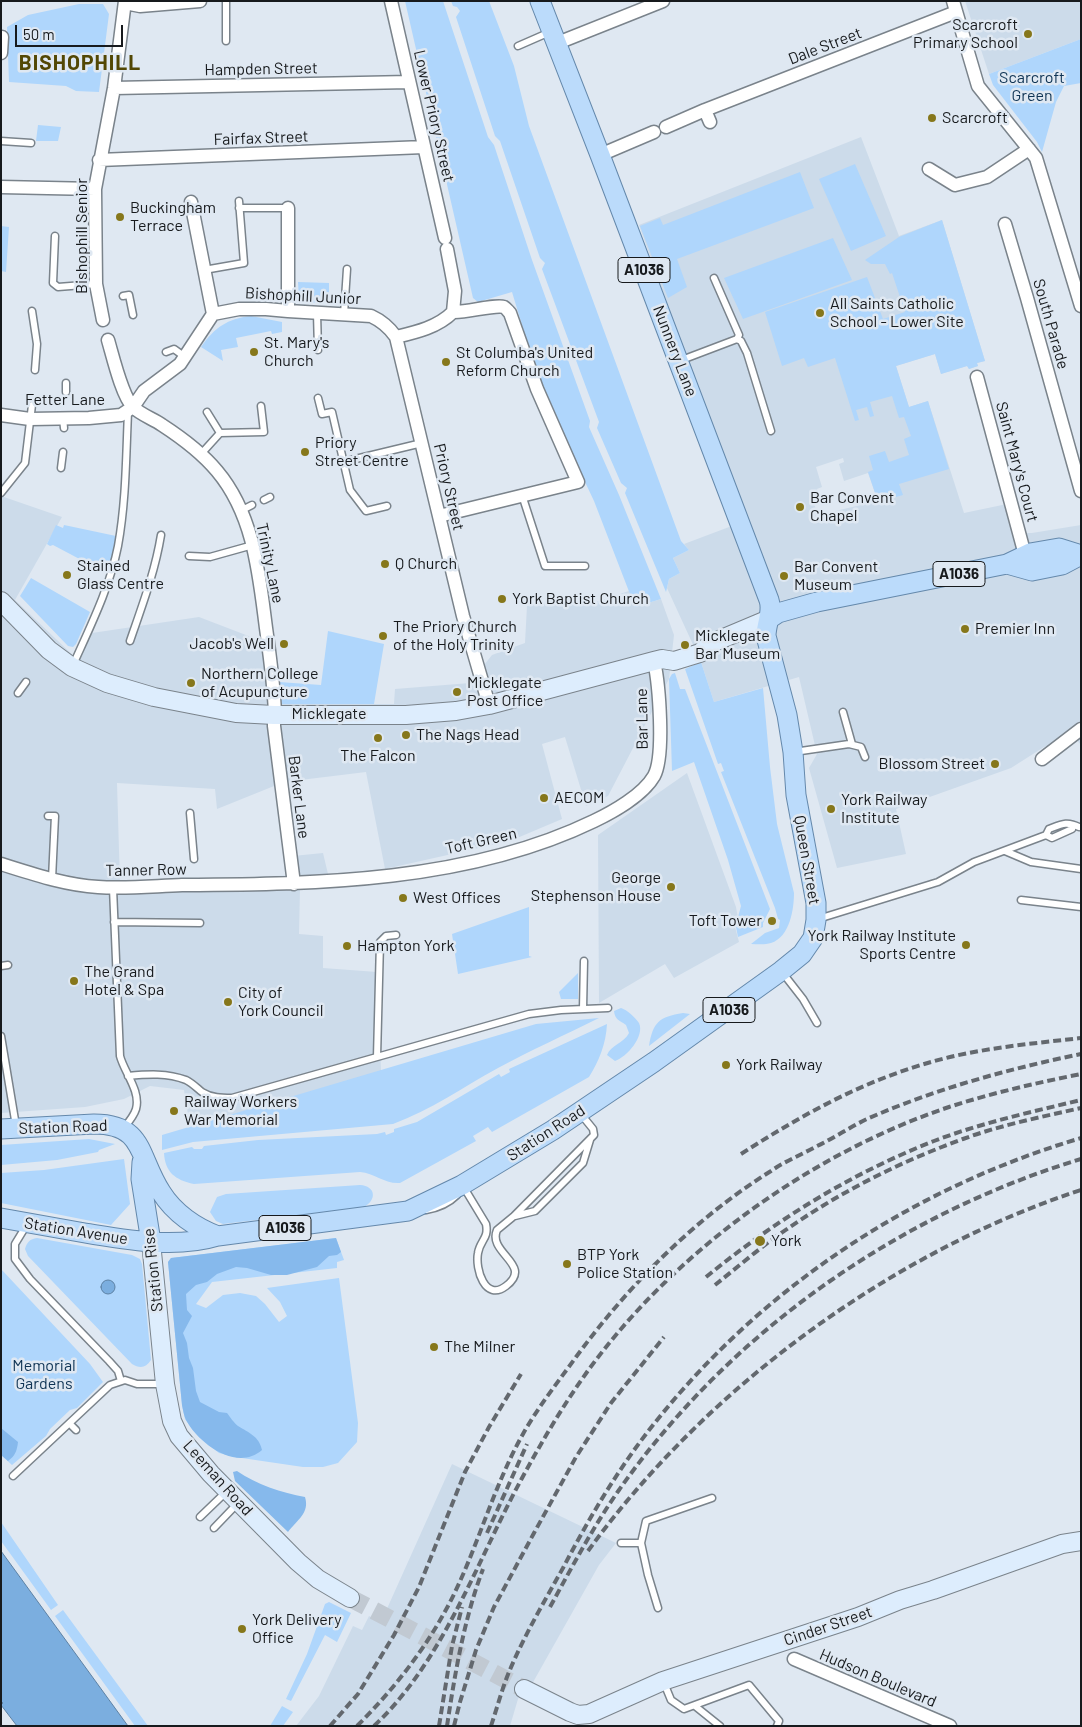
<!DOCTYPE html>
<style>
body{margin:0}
#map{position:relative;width:1082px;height:1727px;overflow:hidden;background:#dfe8f2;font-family:Barlow,sans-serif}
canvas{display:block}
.frame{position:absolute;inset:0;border:2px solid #171a1d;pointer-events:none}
.scale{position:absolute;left:15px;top:25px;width:108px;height:22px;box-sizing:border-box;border:2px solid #171a1d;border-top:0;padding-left:6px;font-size:15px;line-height:18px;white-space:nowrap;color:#171a1d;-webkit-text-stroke:4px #dfe8f2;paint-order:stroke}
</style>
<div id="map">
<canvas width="1082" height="1727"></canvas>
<div class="frame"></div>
<div class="scale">50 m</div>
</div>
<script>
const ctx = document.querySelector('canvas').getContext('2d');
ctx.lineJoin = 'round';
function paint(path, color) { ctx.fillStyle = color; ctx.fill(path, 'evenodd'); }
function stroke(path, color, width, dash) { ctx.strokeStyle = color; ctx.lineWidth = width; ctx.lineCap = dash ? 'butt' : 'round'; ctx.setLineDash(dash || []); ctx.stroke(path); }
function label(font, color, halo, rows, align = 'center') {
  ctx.font = font + ' Barlow,sans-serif'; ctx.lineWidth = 5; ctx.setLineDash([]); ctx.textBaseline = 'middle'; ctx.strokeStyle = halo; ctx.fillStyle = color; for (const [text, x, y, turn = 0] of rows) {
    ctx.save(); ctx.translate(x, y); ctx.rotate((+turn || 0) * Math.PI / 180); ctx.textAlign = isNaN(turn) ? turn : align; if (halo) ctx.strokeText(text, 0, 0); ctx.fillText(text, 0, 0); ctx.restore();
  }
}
paint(new Path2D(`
 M965,1h116v38l-92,35z
 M861,137l38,99 43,-16 43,141 -8,2 1,3 -9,3 -2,-3 -26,8 -6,-20 -39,12 13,41 19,-6 36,112 43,-9 7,29h18l49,-8v220l-6,-7 -31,9 -33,21 -115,41 10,45 -69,14 -28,-100 8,-14 -18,-77 -85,25 -13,-40 -34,-74 2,-9 11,-6 -7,-15 16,-8 -5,-6 61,-23 -106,-296zM843,458l1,4 -5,2 5,17 24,-8 10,28 -60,14 -6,-17 7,-2 -2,-7 5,-2 -6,-20z
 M1,496l61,21 -47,83 64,61 13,-28 107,-16 73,28 10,59h112l1,-15 75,-6 22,-28 33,-12 2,-37 61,-11 4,8 37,-12 6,16 26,-8 13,36 -5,44 -61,117 -22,10 -21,-69 -23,7 20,75 -52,22 -125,28 -19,-97 -82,10 -67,27 -2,-20 -98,-6 3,101 175,-9 -2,-19 30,-3 5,21 -28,15 -1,45 24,2v32l54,4 4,99 -191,56 -6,-37 -34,-4 -26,13 -39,8 -84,6z
 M687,773l49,134 3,17 -4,3 4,15 -65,36 -9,-14 -66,39 -1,-168z
 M452,1464l164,79 -17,22 -67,119 -4,-2 -10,17 -8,27h-214l23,-30 34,-70 9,4 7,-14 12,6z`), '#ccdbea');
paint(new Path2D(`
 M405,1h38l45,136 6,8 38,115 58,161 -1,6 30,68 42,104 -26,8 -41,-106 -52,-110 -30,-99 -34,10 -5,-4z
 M451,1h38l25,65 15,60 152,415 8,9 -16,8 7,15 -11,6 -3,13 -41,-99 2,-5 -6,-5 -24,-55 2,-6 -57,-153 3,-6 -5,-5 -40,-117 -5,-5 -39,-119 4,-6 -3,-4 -4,-1z
 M79,4h24l6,10 -10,78 -23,-1 -10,-5 -57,-4 -2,-55 21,-12z
 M1081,39v44l-17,3 -8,16 -14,50 -5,-10 -44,-57 -4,-11z
 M38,125l23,2 -3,14h-22z
 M855,164l31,72 -35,15 -32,-72z
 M800,172l14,36 -137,51 10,28 -19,11 -28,-72 20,-8 3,7z
 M942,220l43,141 -8,2 1,3 -9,3 -2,-3 -26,8 -6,-20 -39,12 13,41 19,-6 21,68 -50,15 4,11 -25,7 -10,-30 5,-2 -4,-14 16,-5 4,11 20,-7 -5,-16 7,-3 -7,-19 -5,1 -7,-22 -22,6 4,14 -4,1 -3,-10 -11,3 3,10 -4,1 -20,-63 -27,9 -4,-9 -22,8 -17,-54 102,-35 16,42 22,-7 -13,-39 -2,1 -5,-10h-14l-6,-4 34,-23z
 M1,226l8,1 -3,45 -5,-1z
 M833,238l19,42 -109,39 -19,-41z
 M298,282l31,1v20l-28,-1 -2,-3z
 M251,316l31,6v10l-10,2 -1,-3 -35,7 2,9 -17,3 2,11 -22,-14c14,-20 26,-28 50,-31z
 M56,525l7,3 1,-3 52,11 -1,13 -9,24 -53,-28 -3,1 -3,-2z
 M31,578l59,34 -14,32 -3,3 -5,-1 -48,-50z
 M328,631l56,13 -10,60h-92l-3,-22 42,3z
 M701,662l13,40 49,-14 7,79 7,57 17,69c0,16 -4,44 -23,50 -6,2 -14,1 -20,1l14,-11 14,-5 1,-8 -2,-1 -3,-11 -54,-136 3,-1 -3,-8 -3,1 -33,-95z
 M675,673l5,16h5l85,220 -7,14v4l-25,10 -2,-10 5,-2 -3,-8 3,-11 -13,-46 -34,-98 -22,9 -3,-92 3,-5z
 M529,907v49l3,1 -74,17 -6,-40z
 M578,973v26h-17l-2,-7z
 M621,1008c6,2 14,9 18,15 6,13 -12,34 -24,38l-8,-6c4,-10 17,-12 22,-22l-3,-8c-7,-5 -11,-5 -12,-14z
 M683,1013l7,1 -41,32c4,-24 10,-29 34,-33z
 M599,1018c-34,17 -68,32 -101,50 -35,19 -67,42 -105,56l-200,18 -31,8v-15l374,-111z
 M607,1024c-1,20 -8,37 -18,53l-97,55 -4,-5 -15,9 3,5 -76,42c-16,1 -25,-10 -40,-11l-166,12c-19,-4 -29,-12 -30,-31l28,-6 2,2h8l2,-3 54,-6 119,-6 8,-2 1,3 8,-3v-3l23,-7 82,-48 2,3 9,-5 -1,-3z
 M89,1139l26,5 -16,6 -1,2 -41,8 -56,5v-20z
 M124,1159l6,45 -19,21 -110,-22v-30l43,-3z
 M360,1185c16,1 17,15 4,22l-141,17 -7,-3 -6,-9 7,-15 9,-3z
 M37,1238l95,17 8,4 2,5 9,96c-5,8 -11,9 -19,4l-104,-108 -3,-7c2,-7 5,-10 12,-11z
 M336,1238l8,22 -7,2v6l-125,14 -16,22 10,4 17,-13 17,-2 16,3 9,8 14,18 8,-6 -7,-14 -13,-14 72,-10 19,145 -1,19 -19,21 -15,4h-20l-68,-10 -16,-4 -19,-15 -8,-9 -7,-10 -3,-14 -14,-143 3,-4z
 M1,1269l89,95 13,18 -26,26 -7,2 -20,19 -4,7 -34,29 -11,-10z
 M1,1522l57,83 -7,5 -50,-69z
 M329,1602l22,11 -14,29 -12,-7 -34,66 -5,-2 21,-45 18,-50z
 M63,1610l85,116h-13l-80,-110z
 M282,1706l11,6 -10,14h-13z`), '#afd6fc');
paint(new Path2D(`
 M336,1238l5,14 -4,3 -8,1 -12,11 -30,8h-16l-24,-7 -11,-1 -19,7 -10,8 -11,3 -10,9 1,16 5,6 -9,17 4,10 2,15 4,10 3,23 4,11 19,10 8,1c3,4 7,10 11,13 11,7 21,10 24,24 -25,22 -63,-6 -76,-30 -2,-4 -3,-10 -4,-15l-14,-143 3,-4z
 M1,1428l17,14c-1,9 -3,14 -10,19l-7,-6z
 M237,1471c19,13 45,22 68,26 5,16 -8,23 -17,35l-53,-51 -2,-9z`), '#86b9ec');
const water = new Path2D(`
 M101 1287a7 7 0 1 1 14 0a7 7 0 1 1-14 0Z
 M1,1551l127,175h-111l-16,-21 2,-2 -2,-2z`);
paint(water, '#7baedf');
stroke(water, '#5d82a5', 1);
stroke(new Path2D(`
 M350,1598l174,91`), '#c1c9d2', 18, [18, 9]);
const lane = new Path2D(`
 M226,1v40
 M518,46l32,-14
 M1,141l30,2
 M239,208h49
 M55,236l-2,47 5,4 38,-3
 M204,270l40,-7 -5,-62
 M123,296l6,-1 4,20
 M32,311l5,33 -2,26
 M317,313l1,37
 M344,314l3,-45
 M737,339l4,2 6,12 24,78
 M166,352l8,-3 11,8
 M679,361l58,-22 2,-4 -25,-57
 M66,383v9
 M318,398l4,16 10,-2 18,78 16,21 21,-5
 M207,412l13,21
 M63,418l1,10
 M201,454l19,-21 44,-1 -3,-26
 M343,462l79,-19
 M61,468l2,-16
 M1,493l24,-30 7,-58
 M522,495l23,71h40
 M264,500l6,-3
 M242,510l10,-5
 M189,556l21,1 43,-12
 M130,641c12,-35 25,-69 31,-106
 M73,665c17,-38 37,-78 45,-119 8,-44 8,-89 10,-134
 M18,693l8,-11
 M843,712l9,32
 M794,752l55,-8 12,3 4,10
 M190,813l4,46
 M48,816h7l-3,63
 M1046,835l3,-6c13,-5 18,-8 30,-2
 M1046,835l6,3 20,-9
 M1005,851l26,11 50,7
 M113,888l7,168c4,16 21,35 16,53 -2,7 -8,14 -13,20
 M1021,900l60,7
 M818,919l120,-37 36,-20 72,-27
 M114,922l86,1
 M1,966l7,-1
 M782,972l21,27 14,24
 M583,1009l1,-48
 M1,1036l15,90
 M377,1057l3,-115 6,-6 10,-1
 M128,1076c21,-2 39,-3 58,4 6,3 11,8 16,12 10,6 19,6 30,6l297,-84 32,-4 47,-2
 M463,1186l23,38c3,15 -6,16 -8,29 -3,16 7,49 28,33 28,-21 -19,-33 -9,-56l17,-14 80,-81 -1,-6 -13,-16
 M426,1210c12,-2 22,-6 31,-15
 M515,1216l20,-5 48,-48 7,-23
 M26,1226l-11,18v15l15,20 79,82 9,10 3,10
 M70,1424l6,6
 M13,1476l97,-91 15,-5 12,4h27
 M200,1517l26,-25
 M214,1528l23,-24
 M621,1543h20
 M658,1608l-10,-33 -7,-32 5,-22 66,-23
 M664,1683l7,17 13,9 65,-24 30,36 -2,5
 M695,1706l25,20`);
const street = new Path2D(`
 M391,1l54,237
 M953,1l25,85 58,72 45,148
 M125,3l15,3 60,-5
 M555,44l108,-43
 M1,53l1,-16
 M114,88l295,-6
 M705,110l5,12
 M666,127l39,-17 251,-98
 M600,155l54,-23
 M99,160l325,-13
 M929,169l26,16 32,-8 42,-28
 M1,187l94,2
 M191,202l22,112
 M288,208v103
 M1005,224l22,74 54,193
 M447,249l8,42 -2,21
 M453,312c-15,15 -36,20 -57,25l67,279 26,89
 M103,320l-7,-36 -1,-95 19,-101 11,-87
 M108,340c5,17 14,56 25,67 8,8 21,12 29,18 20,13 40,28 55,46 37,44 42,103 49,157 4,29 8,57 9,86
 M977,377l48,178
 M1,415l29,4 59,-1 32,-3 12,-8 11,-16 36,-27 33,-50 26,-5h27l22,2 83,5c11,5 18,11 25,21
 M439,516l139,-34 -41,-93 -27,-76c-2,-2 -4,-5 -6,-6 -9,-3 -38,6 -51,5
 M274,715v11l20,158
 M1042,759l39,-30
 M1,864c32,10 64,21 97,23 28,2 56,-1 84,-2 137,-1 286,-3 412,-64 19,-9 49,-26 60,-45 11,-20 5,-92 0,-115
 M794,1659l156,67`);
const secondary = new Path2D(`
 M1,601l48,49 23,17 35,16 47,14 82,16 38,2h132l50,-4 33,-6 165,-44 8,-2 12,2 26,-8 12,-10 57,-24
 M151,1242l14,142 7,37 7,15 32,38 87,88 20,17 32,19
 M524,1689l46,23 8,3 11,-1 74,-33 195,-64 42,-17 33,-10 129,-46 19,-3`);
const primary = new Path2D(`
 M1007,564l25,7 30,-6 19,-10
 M769,619l9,-6 39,-11 190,-38 23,-11 29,-5 22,7
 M1,1129l93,-5c51,0 44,33 67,68 13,21 35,36 57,44
 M142,1162l-1,17 10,63
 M1,1218c28,5 56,10 84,15 44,7 90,16 133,3l190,-25 54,-26 91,-55 101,-68 127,-91 21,-17 11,-16 3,-18v-17l-20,-108 -3,-43 -6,-37 -21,-79c0,-12 7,-24 3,-36l-169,-445 -60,-154`);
stroke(lane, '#7a838b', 9);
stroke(street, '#7a838b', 15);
stroke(secondary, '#7a838b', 20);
stroke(primary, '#6488ab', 21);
stroke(lane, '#fff', 6);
stroke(street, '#fff', 12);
stroke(secondary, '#ddedfd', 18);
stroke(primary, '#bbdbfb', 19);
stroke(new Path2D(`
 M741,1154c67,-43 131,-78 209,-97 43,-10 87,-14 131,-19
 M706,1277c70,-57 144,-103 228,-136 47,-18 97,-29 147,-41
 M715,1285c24,-19 49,-41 75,-58 54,-37 112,-66 173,-88 38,-14 78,-22 118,-31
 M487,1533l40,-89
 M588,1551c117,-162 303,-299 493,-361
 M550,1607c22,-40 43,-80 69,-117 111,-158 278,-275 462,-331
 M330,1726l28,-32 36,-59 25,-48 46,-115 24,-45 32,-53
 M357,1726c36,-36 67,-75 91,-120 29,-55 44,-117 75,-172 15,-27 35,-52 53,-77 53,-72 118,-138 195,-186 14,-10 30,-16 46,-25 17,-8 33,-19 50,-27 68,-30 141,-50 214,-65
 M374,1726c70,-66 102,-163 147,-246 20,-37 41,-73 66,-108 86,-119 222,-218 362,-265 43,-14 87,-24 132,-33
 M439,1726l13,-80 10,-39
 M447,1726c8,-53 17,-107 36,-157
 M454,1726l6,-24 16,-52 18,-43 40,-74 42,-76 35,-54 53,-66
 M491,1726c6,-18 11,-37 18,-54 15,-36 35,-70 54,-104 23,-44 48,-87 77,-126 110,-147 266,-252 441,-304`), '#63686e', 4, [8, 4]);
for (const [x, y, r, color] of [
 [1028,34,5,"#86771b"],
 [932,118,5,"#86771b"],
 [120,217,5,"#86771b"],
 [820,313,5,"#86771b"],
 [254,352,5,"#86771b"],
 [446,362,5,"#86771b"],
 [305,452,5,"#86771b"],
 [800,507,5,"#86771b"],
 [385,564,5,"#86771b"],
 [67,575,5,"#86771b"],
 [784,576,5,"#86771b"],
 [502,599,5,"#86771b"],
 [965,629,5,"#86771b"],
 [383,636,5,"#86771b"],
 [284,644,5,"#86771b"],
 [685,645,5,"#86771b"],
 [191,683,5,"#86771b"],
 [457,692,5,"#86771b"],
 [406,735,5,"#86771b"],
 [378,738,5,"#86771b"],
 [995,764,5,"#86771b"],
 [544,798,5,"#86771b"],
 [831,809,5,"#86771b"],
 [671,887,5,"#86771b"],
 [403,898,5,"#86771b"],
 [772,921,5,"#86771b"],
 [966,945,5,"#86771b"],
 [347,946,5,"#86771b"],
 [74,981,5,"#86771b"],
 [228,1002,5,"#86771b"],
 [726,1065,5,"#86771b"],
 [174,1111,5,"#86771b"],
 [760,1241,6,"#86771b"],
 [567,1264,5,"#86771b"],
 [434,1347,5,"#86771b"],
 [242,1629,5,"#86771b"]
]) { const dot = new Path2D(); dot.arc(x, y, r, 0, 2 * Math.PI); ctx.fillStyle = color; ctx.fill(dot); stroke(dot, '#dfe8f2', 2); }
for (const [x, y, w] of [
 [644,270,52],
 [959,574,52],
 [729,1010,52],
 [285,1228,52]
]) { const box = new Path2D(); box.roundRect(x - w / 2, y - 12.5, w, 25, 4); ctx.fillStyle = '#dfe8f2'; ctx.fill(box); stroke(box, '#171a1d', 1); }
label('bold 15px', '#171a1d', null, [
 ["A1036",644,270],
 ["A1036",959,574],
 ["A1036",729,1010],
 ["A1036",285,1228]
]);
label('16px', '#171a1d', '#dfe8f2', [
 ["Scarcroft",1018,25,"right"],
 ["Primary School",1018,43,"right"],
 ["Scarcroft",942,118],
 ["Buckingham",130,208],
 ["Terrace",130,226],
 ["All Saints Catholic",830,304],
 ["School - Lower Site",830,322],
 ["St. Mary's",264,343],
 ["Church",264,361],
 ["St Columba's United",456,353],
 ["Reform Church",456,371],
 ["Priory",315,443],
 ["Street Centre",315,461],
 ["Bar Convent",810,498],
 ["Chapel",810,516],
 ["Q Church",395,564],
 ["Stained",77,566],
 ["Glass Centre",77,584],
 ["Bar Convent",794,567],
 ["Museum",794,585],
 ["York Baptist Church",512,599],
 ["The Priory Church",393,627],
 ["of the Holy Trinity",393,645],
 ["Premier Inn",975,629],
 ["Micklegate",695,636],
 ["Bar Museum",695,654],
 ["Jacob's Well",274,644,"right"],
 ["Northern College",201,674],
 ["of Acupuncture",201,692],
 ["Micklegate",467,683],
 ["Post Office",467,701],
 ["The Nags Head",416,735],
 ["The Falcon",378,756,"center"],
 ["Blossom Street",985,764,"right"],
 ["AECOM",554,798],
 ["York Railway",841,800],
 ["Institute",841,818],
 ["George",661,878,"right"],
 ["Stephenson House",661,896,"right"],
 ["West Offices",413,898],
 ["Toft Tower",762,921,"right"],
 ["York Railway Institute",956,936,"right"],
 ["Sports Centre",956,954,"right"],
 ["Hampton York",357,946],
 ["The Grand",84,972],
 ["Hotel & Spa",84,990],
 ["City of",238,993],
 ["York Council",238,1011],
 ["York Railway",736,1065],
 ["Railway Workers",184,1102],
 ["War Memorial",184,1120],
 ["York",771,1241],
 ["BTP York",577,1255],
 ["Police Station",577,1273],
 ["The Milner",444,1347],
 ["York Delivery",252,1620],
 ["Office",252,1638]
], 'left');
label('16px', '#171a1d', '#dfe8f2', [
 ["Dale Street",825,46,-21],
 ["Hampden Street",261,69,-1],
 ["Lower Priory Street",434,116,77],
 ["Fairfax Street",261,138,-2],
 ["Bishophill Senior",82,236,-90],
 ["Bishophill Junior",303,296,3],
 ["South Parade",1051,324,74],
 ["Nunnery Lane",675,351,69],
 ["Fetter Lane",65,400],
 ["Saint Mary's Court",1017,462,75],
 ["Priory Street",449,487,77],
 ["Trinity Lane",270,563,78],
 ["Micklegate",329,714],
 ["Bar Lane",642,719,-91],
 ["Barker Lane",299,797,83],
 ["Toft Green",481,841,-13],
 ["Queen Street",807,860,80],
 ["Tanner Row",146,870,-1],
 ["Station Road",63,1127,-2],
 ["Station Road",546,1133,-33],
 ["Station Avenue",76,1231,9],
 ["Station Rise",153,1270,-96],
 ["Leeman Road",218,1478,48],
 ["Cinder Street",828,1626,-19],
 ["Hudson Boulevard",878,1678,23]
]);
label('16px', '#0e3354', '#dfe8f2', [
 ["Scarcroft",1032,78],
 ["Green",1032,96],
 ["Memorial",44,1366],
 ["Gardens",44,1384]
]);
ctx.letterSpacing = '1px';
label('bold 21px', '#524704', '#dfe8f2', [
 ["BISHOPHILL",80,63]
]);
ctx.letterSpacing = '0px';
</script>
